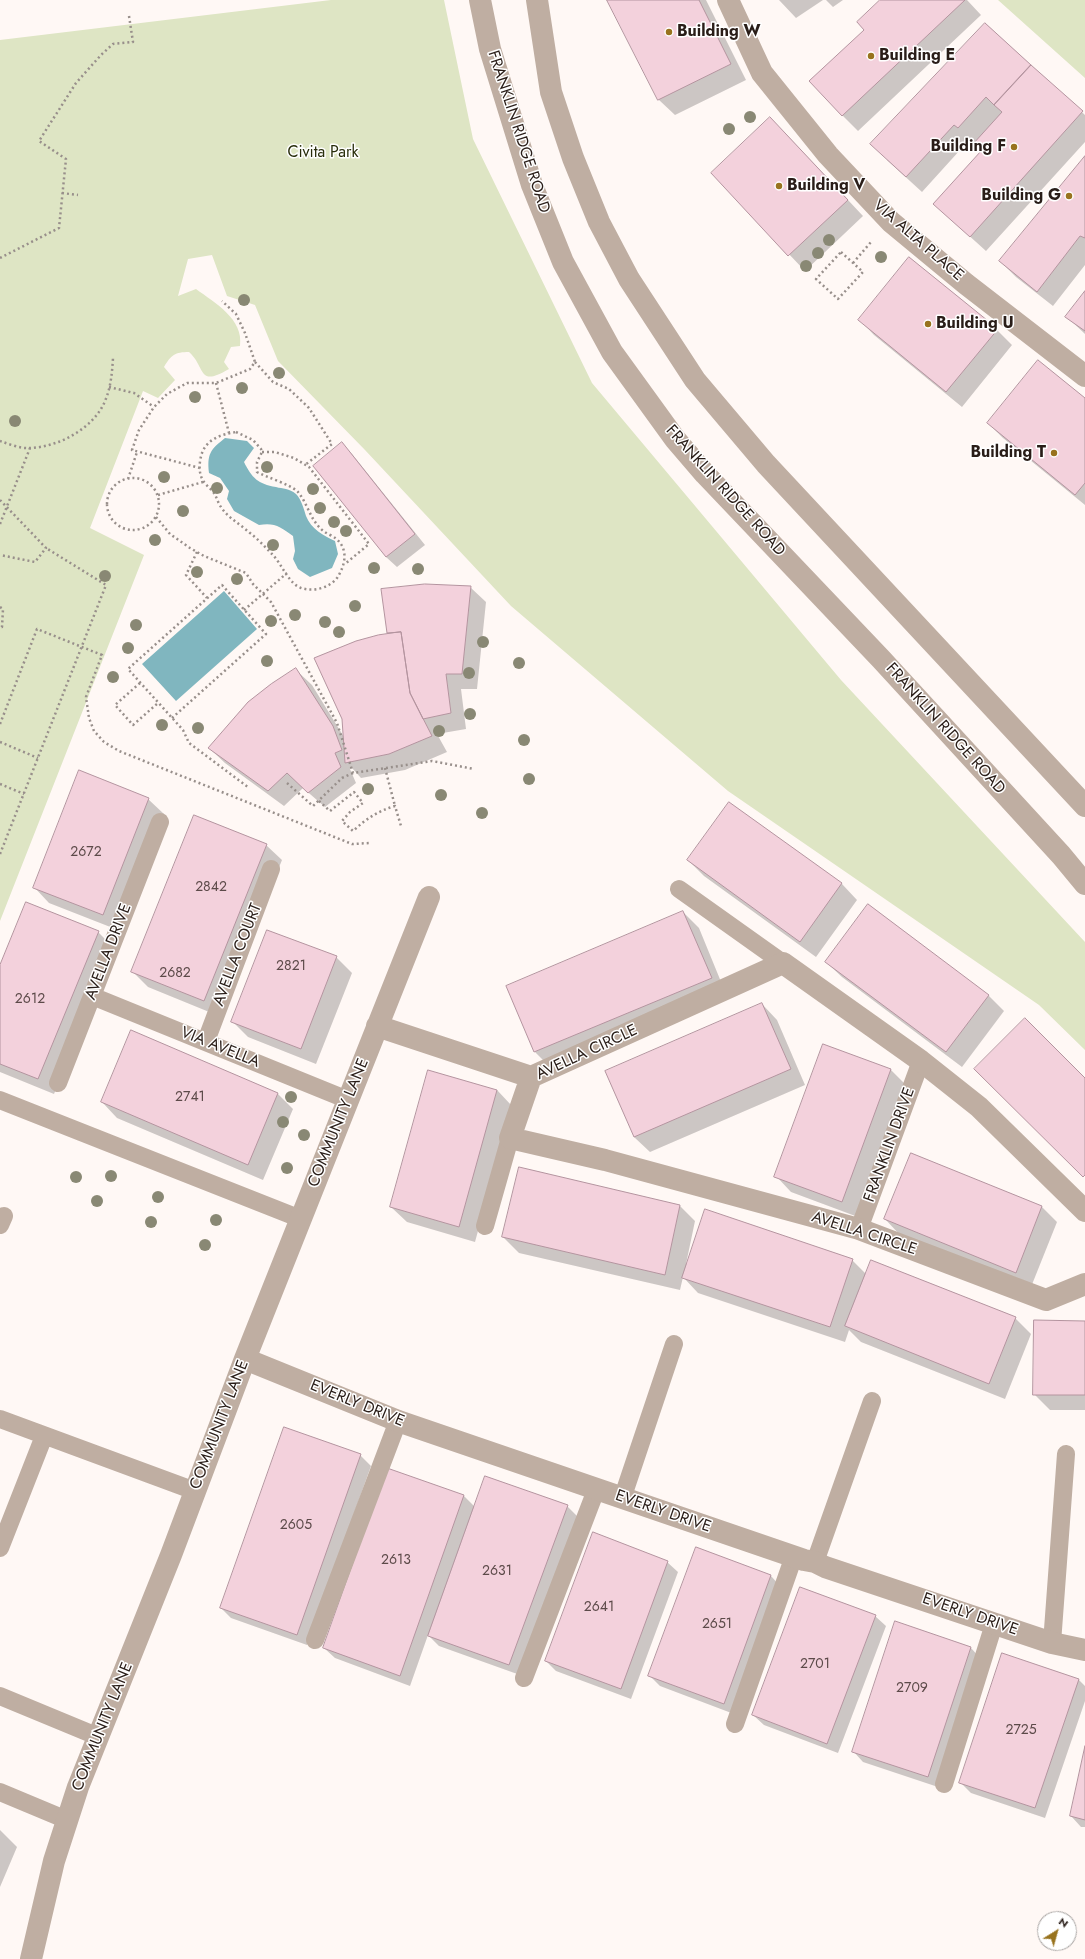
<!DOCTYPE html>
<style>
body{margin:0}
#map{position:relative;width:1085px;height:1959px;overflow:hidden;background:#fff8f5;font-family:Jost,sans-serif}
canvas{display:block}
.north{position:absolute;left:1037px;top:1911px;width:40px;height:40px;box-sizing:border-box;background:#fff;border:1px solid #a9a5a3;border-radius:50%;rotate:37deg;font-size:11px;font-weight:700;line-height:16px;text-align:center;color:#291d18}
.north::after{content:'';display:block;margin:auto;width:14px;height:18px;background:#98731e;clip-path:polygon(50% 0,100% 100%,50% 72%,0 100%)}
</style>
<div id="map">
<canvas width="1085" height="1959"></canvas>
<div class="north">N</div>
</div>
<script>
const ctx = document.querySelector('canvas').getContext('2d');
ctx.lineJoin = 'round';
function paint(path, color) { ctx.fillStyle = color; ctx.fill(path, 'evenodd'); }
function stroke(path, color, width, dash) { ctx.strokeStyle = color; ctx.lineWidth = width; ctx.lineCap = dash ? 'butt' : 'round'; ctx.setLineDash(dash || []); ctx.stroke(path); }
function label(font, color, halo, rows, align = 'center') {
  ctx.font = font + ' Jost,sans-serif'; ctx.lineWidth = 3; ctx.setLineDash([]); ctx.textBaseline = 'middle'; ctx.strokeStyle = halo; ctx.fillStyle = color; for (const [text, x, y, turn = 0] of rows) {
    ctx.save(); ctx.translate(x, y); ctx.rotate((+turn || 0) * Math.PI / 180); ctx.textAlign = isNaN(turn) ? turn : align; if (halo) ctx.strokeText(text, 0, 0); ctx.fillText(text, 0, 0); ctx.restore();
  }
}
paint(new Path2D(`
 M331,0h113l29,139 119,244 249,297 244,262v108l-46,-45 -311,-214 -217,-185 -146,-156 -87,-89 -23,-56 -28,-9 -15,-41 -24,4 -10,37 18,-7c19,14 48,30 44,57l-9,1 -7,15 5,7c-32,19 -23,-2 -40,-17 -14,0 -18,3 -25,15l11,13 -17,18 -15,-7 -53,137 54,27 -144,366v-881z
 M998,0h87v78z`), '#dee5c4');
paint(new Path2D(`
 M225,438l22,3 7,7 -10,14c8,16 14,22 32,25 7,2 13,1 20,7 5,5 8,15 10,22 5,13 18,20 29,25l3,13 -6,14 -22,9 -12,-8 -5,-10 2,-8 -2,-15c-12,-9 -19,-14 -34,-11l-25,-14 -7,-12 2,-8 -9,-13 -11,-5c-2,-19 1,-23 16,-35z
 M224,591l33,38 -81,72 -34,-37z`), '#80b6bf');
paint(new Path2D(`
 M608,0h98l40,80 -71,35 -16,-15z
 M779,0h44l-27,18z
 M826,0h17l-10,7z
 M882,0h85l14,15 -123,116 -16,-16 24,-85z
 M986,24l99,91v27l-99,109 -52,-47 48,-53 -12,-12 -48,53 -35,-32z
 M786,134l77,82 -58,55 -93,-98z
 M1085,157v108l-32,41 -37,-29 -16,-16z
 M1085,293v41l-18,-17z
 M859,319l138,11 15,15 -50,62 -88,-72z
 M1085,400v105l-82,-67 -15,-15z
 M342,444l10,10 73,91 -28,22 -11,-10z
 M470,587l16,15 -9,87h-16l5,40 -29,5 10,18 -42,18 -44,8 -9,-10 -2,1 6,14 -31,24 -22,-19 -19,18 -59,-43 -16,-15 87,-78 16,15 32,52 -1,-18 -28,-61 20,-8 53,-16 -5,-45z
 M148,799l16,15 -46,116 -69,-27 -15,-16z
 M729,804l113,80 15,16 -41,57 -112,-81 -16,-16z
 M266,845l16,15 -63,156 -71,-29 -16,-16z
 M683,912l16,16 27,66 -176,73 -15,-15z
 M98,932l16,16 -60,146 -54,-22v-104z
 M336,957l16,16 -36,91 -68,-27 -16,-16z
 M826,962l162,33 16,16 -42,56 -120,-90z
 M762,1004l15,16 28,65 -155,67 -16,-15z
 M824,1045l67,25 15,15 -48,132 -67,-25 -15,-16z
 M497,1090l15,16 -37,136 -68,-20 -16,-15z
 M278,1094l15,15 -30,71 -146,-62 -15,-16z
 M519,1168l161,38 15,15 -9,43 166,-4 14,14 149,44 16,16 -26,65 -144,-57 -12,-12 -4,12 -147,-49 -15,-16 -3,13 -161,-37 -16,-16z
 M1042,1207l15,15 -26,65 -131,-52 -15,-16z
 M1085,1322v88h-35l-16,-16z
 M360,1455l11,11 -64,179 -76,-27 -10,-10z
 M464,1496l11,11 92,-1 11,11 -58,158 -81,-29 -11,-11 -18,51 -75,-28 -11,-10z
 M696,1549l75,27 10,11 -47,127 -74,-28 -11,-11z
 M667,1562l11,10 -47,127 -75,-28 -10,-10z
 M875,1616l11,10 -48,127 -74,-28 -11,-10z
 M896,1623l75,25 10,11 -43,128 -75,-25 -10,-11z
 M1078,1679l7,7v15l-40,117 -74,-25 -11,-11z
 M1085,1751v76h-4l-10,-11z
 M0,1830l17,17 -17,40z`), '#0003');
const building = new Path2D(`
 M607,0h92l32,64 -73,36z
 M880,0h85l-123,116 -33,-35 55,-51 -7,-8z
 M985,23l46,42 -37,40 -8,-8 -28,31 -4,-3 -48,52 -36,-33z
 M1031,65l52,46 -113,126 -37,-33 48,-53 -8,-7 29,-32 -8,-7z
 M770,117l78,83 -60,56 -77,-83z
 M1085,156v82l-5,-2 -43,56 -38,-31z
 M909,257l89,72 -52,63 -88,-72z
 M1085,291v40l-20,-14z
 M1038,360l47,38v85l-10,12 -88,-72z
 M342,442l73,92 -29,23 -73,-91z
 M425,584l46,2 -9,88h-16l5,39 -28,6 -13,-26 -9,-61 -14,1 -6,-44z
 M401,632l9,61 22,43 -43,18 -44,9 -3,-44 -28,-61 42,-17 22,-6z
 M296,668l37,58 9,24 -7,3 6,14 -33,26 -21,-20 -19,18 -60,-43 40,-46 23,-18z
 M79,770l70,28 -46,117 -70,-27z
 M729,802l113,81 -42,59 -113,-82z
 M194,815l73,29 -63,157 -73,-29z
 M26,902l73,29 -61,148 -38,-15v-99z
 M868,904l121,91 -43,57 -121,-90z
 M683,911l29,67 -178,74 -28,-66z
 M267,930l70,26 -36,93 -70,-27z
 M762,1003l29,66 -157,68 -29,-66z
 M1025,1018l60,60v97l-2,2 -109,-108z
 M131,1030l147,63 -30,72 -147,-63z
 M823,1044l68,25 -49,133 -68,-25z
 M428,1070l69,20 -38,137 -69,-20z
 M911,1153l131,53 -26,67 -132,-54z
 M519,1167l161,38 -15,70 -163,-38z
 M705,1209l148,50 -23,68 -148,-49z
 M871,1260l145,57 -27,67 -144,-58z
 M1034,1320l51,1v74h-52z
 M284,1427l77,27 -64,181 -77,-27z
 M387,1468l77,27 -64,181 -77,-28z
 M485,1476l83,29 -59,160 -81,-29z
 M593,1532l75,29 -47,128 -76,-28z
 M696,1547l75,28 -47,129 -76,-28z
 M800,1587l76,28 -49,129 -75,-29z
 M895,1621l76,26 -43,130 -76,-25z
 M1002,1653l77,26 -44,129 -76,-25z
 M1085,1746v74l-15,-4z`);
paint(building, '#f3d1dc');
stroke(building, '#b4949f', 1);
stroke(new Path2D(`
 M62,193l16,2
 M841,252l22,20 -25,27 -22,-20z
 M0,258l59,-30 7,-69 -27,-18 37,-58 25,-28 12,-11 20,-2 -4,-26
 M853,263l18,-21
 M255,362l18,20 16,7 20,19 23,36 -27,21
 M216,383l13,50
 M109,387l25,6 20,14
 M236,432l17,8 8,9 1,3 -5,10v10c11,6 33,12 41,20 12,15 13,34 32,43 19,9 17,28 7,43 -8,10 -23,14 -36,10 -13,-5 -19,-24 -29,-34 -7,-7 -14,-15 -22,-21 -10,-9 -22,-15 -29,-26 -3,-4 -4,-9 -7,-14 -3,-4 -7,-7 -10,-11 -6,-8 -5,-20 -2,-29 5,-14 20,-19 34,-21z
 M0,441c9,3 21,8 30,7 29,-1 64,-20 75,-47 6,-14 7,-28 8,-43
 M262,452h13l19,6 15,9 60,77 -24,20
 M200,468l-68,-18 7,-20 15,-23 13,-13 20,-11h29l34,-14 5,-7 -10,-29 -9,-19 -14,-13
 M107 504a26 26 0 1 1 52 0a26 26 0 1 1-52 0Z
 M128,479l9,-27
 M158,495l45,-13
 M0,500l46,48 -11,14 -35,-7
 M156,517l14,17 20,14 14,8 42,17 7,11 18,18 66,121 16,50 79,-12 42,8
 M0,524l30,-76
 M197,552l-11,23 21,23
 M0,607l3,2 -1,18h-2
 M244,610l43,-37
 M140,683l-25,22 18,20 25,-22
 M172,718l94,-84 -44,-49 -94,84 55,61 6,13 59,44
 M0,724l37,-95 65,26 -16,42 3,21 5,13 10,11 15,9 233,93 18,-1
 M0,742l38,16
 M385,768l10,38
 M287,783l26,23 29,-28 11,-5
 M0,784l24,10
 M319,801l11,10 24,-19 9,11 -13,9 -8,9 11,10c13,-12 25,-20 42,-25l6,20
 M0,854l106,-269 -60,-37`), '#988f8b', 2.5, [2, 3]);
stroke(new Path2D(`
 M679,889l104,74
 M92,996l256,104
 M206,1041l65,-172
 M58,1083l102,-261
 M0,1100l301,119
 M0,1225l4,-9
 M485,1226l25,-88
 M859,1229l62,-168
 M0,1419l195,72
 M622,1499l52,-155
 M0,1548l44,-112
 M815,1562l57,-161
 M315,1640l83,-219
 M1052,1643l14,-189
 M524,1678l72,-188
 M0,1696l99,41
 M735,1724l59,-168
 M944,1784l50,-160
 M0,1792l67,28`), '#bfaea2', 18);
stroke(new Path2D(`
 M728,0l34,73 66,82 63,67 75,62 119,92
 M377,1026l154,51
 M1085,1211l-106,-104 -58,-46 -138,-98 -252,114 -21,61 95,22 254,69 187,71 39,-16
 M245,1359l153,62 406,139 11,2 10,5 227,76 33,7
 M31,1959l23,-98 24,-74 93,-232 74,-196 184,-462`), '#bfaea2', 22);
stroke(new Path2D(`
 M480,0l10,49 42,136 31,77 49,90 63,87 30,35 176,185 180,196 24,29
 M537,0l14,92 22,66 26,64 30,57 66,101 71,84 319,342`), '#bfaea2', 22);
ctx.fillStyle = '#898874';
for (const [x, y] of [
 [750,117],
 [729,129],
 [829,240],
 [818,253],
 [881,257],
 [806,266],
 [244,300],
 [279,373],
 [242,388],
 [195,397],
 [15,421],
 [267,467],
 [164,477],
 [217,488],
 [313,489],
 [320,508],
 [183,511],
 [334,522],
 [346,531],
 [155,540],
 [273,545],
 [374,568],
 [418,569],
 [197,572],
 [105,576],
 [237,579],
 [355,606],
 [295,615],
 [271,621],
 [325,622],
 [136,625],
 [339,632],
 [483,642],
 [128,648],
 [267,661],
 [519,663],
 [469,673],
 [113,677],
 [470,714],
 [162,725],
 [198,728],
 [439,731],
 [524,740],
 [529,779],
 [368,789],
 [441,795],
 [482,813],
 [291,1097],
 [283,1122],
 [304,1135],
 [287,1168],
 [111,1176],
 [76,1177],
 [158,1197],
 [97,1201],
 [216,1220],
 [151,1222],
 [205,1245]
]) { ctx.beginPath(); ctx.arc(x, y, 6, 0, 2 * Math.PI); ctx.fill(); }
for (const [x, y, r, color] of [
 [669,32,4,"#98731e"],
 [871,56,4,"#98731e"],
 [1014,147,4,"#98731e"],
 [779,186,4,"#98731e"],
 [1069,196,4,"#98731e"],
 [928,324,4,"#98731e"],
 [1054,453,4,"#98731e"]
]) { const dot = new Path2D(); dot.arc(x, y, r, 0, 2 * Math.PI); ctx.fillStyle = color; ctx.fill(dot); stroke(dot, '#fff', 1.5); }
label('14px', '#5c4a49', null, [
 ["2672",86,853],
 ["2842",211,888],
 ["2821",291,967],
 ["2682",175,974],
 ["2612",30,1000],
 ["2741",190,1098],
 ["2605",296,1526],
 ["2613",396,1561],
 ["2631",497,1572],
 ["2641",599,1608],
 ["2651",717,1625],
 ["2701",815,1665],
 ["2709",912,1689],
 ["2725",1021,1731]
]);
label('bold 16px', '#291d18', '#fff', [
 ["Building W",677,32],
 ["Building E",879,56],
 ["Building F",1006,147,"right"],
 ["Building V",787,186],
 ["Building G",1061,196,"right"],
 ["Building U",936,324],
 ["Building T",1046,453,"right"]
], 'left');
label('16px', '#291d18', '#fff', [
 ["FRANKLIN RIDGE ROAD",518,132,72],
 ["VIA ALTA PLACE",918,241,41],
 ["FRANKLIN RIDGE ROAD",725,491,48],
 ["FRANKLIN RIDGE ROAD",945,729,48],
 ["AVELLA DRIVE",109,952,-69],
 ["AVELLA COURT",238,955,-69],
 ["VIA AVELLA",220,1048,22],
 ["AVELLA CIRCLE",587,1053,-25],
 ["COMMUNITY LANE",339,1123,-68],
 ["FRANKLIN DRIVE",890,1145,-70],
 ["AVELLA CIRCLE",864,1234,18],
 ["EVERLY DRIVE",357,1404,22],
 ["COMMUNITY LANE",220,1425,-69],
 ["EVERLY DRIVE",663,1512,19],
 ["EVERLY DRIVE",970,1615,19],
 ["COMMUNITY LANE",103,1727,-68]
]);
label('16px', '#282d0b', '#fff', [
 ["Civita Park",323,153]
]);
</script>
